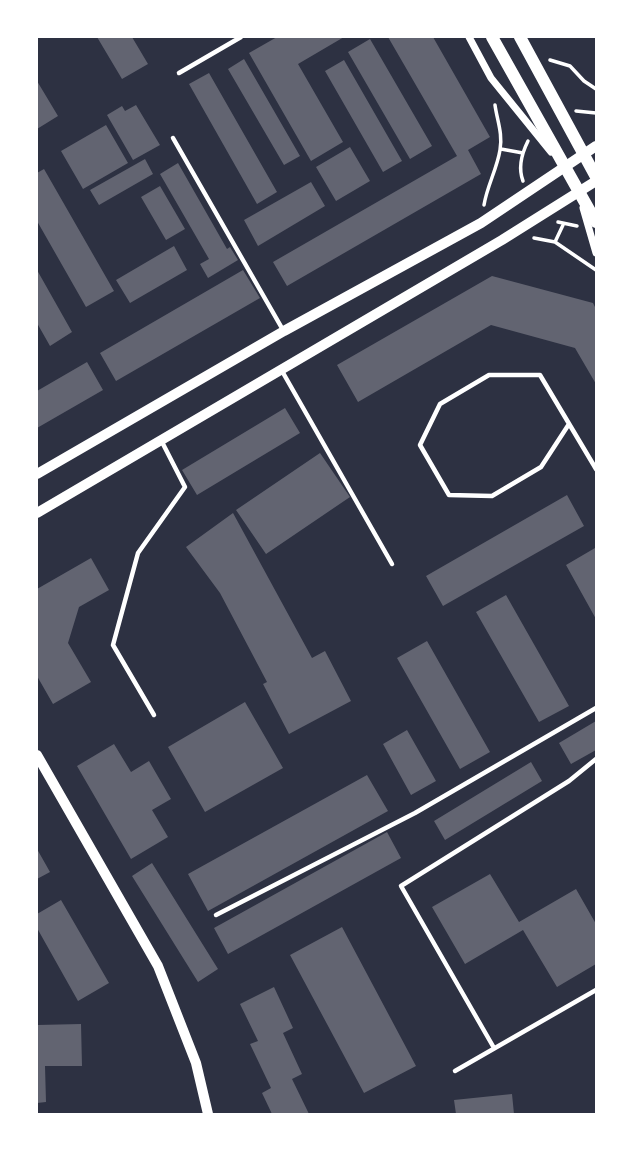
<!DOCTYPE html>
<style>
body{margin:0}
#map{position:relative;width:633px;height:1151px;overflow:hidden;background:#2d3142;font-family:Helvetica,sans-serif}
canvas{display:block}
.frame{position:absolute;inset:0;border:38px solid #fff;pointer-events:none}
</style>
<div id="map">
<canvas width="633" height="1151"></canvas>
<div class="frame"></div>
</div>
<script>
const ctx = document.querySelector('canvas').getContext('2d');
ctx.lineJoin = 'round';
function paint(path, color) { ctx.fillStyle = color; ctx.fill(path, 'evenodd'); }
function stroke(path, color, width, dash) { ctx.strokeStyle = color; ctx.lineWidth = width; ctx.lineCap = dash ? 'butt' : 'round'; ctx.setLineDash(dash || []); ctx.stroke(path); }
paint(new Path2D(`
 M97,37h35l16,27 -26,15z
 M277,37h67l-46,27 45,78 -32,19 -62,-108z
 M388,37h45l57,100 -22,13 13,24 -194,112 -14,-24 184,-106z
 M370,39l62,107 -22,13 -62,-107z
 M244,59l56,97 -16,9 -56,-96z
 M344,60l58,101 -19,11 -58,-101z
 M209,73l68,119 -20,12 -68,-120z
 M37,81l21,35 -21,13z
 M136,105l24,40 -27,15 -26,-45 15,-9 3,5z
 M106,125l22,38 -45,26 -22,-38z
 M350,147l20,34 -34,20 -20,-34z
 M145,159l8,15 -54,31 -9,-15z
 M178,163l49,86 3,-2 8,13 -30,18 -8,-14 9,-5 -49,-85z
 M44,169l70,122 -28,16 -49,-86v-48z
 M311,182l14,24 -67,40 -14,-26z
 M160,186l25,43 -19,11 -25,-43z
 M174,246l13,24 -57,33 -14,-23z
 M37,270l35,62 -22,14 -13,-23z
 M243,270l17,28 -144,83 -16,-28z
 M492,276l101,27 3,6v75l-21,-36 -84,-23 -133,77 -21,-37z
 M87,362l16,28 -66,38v-37z
 M285,408l15,25 -103,62 -15,-25z
 M320,453l30,44 -84,57 -30,-44z
 M567,495l17,31 -141,80 -17,-30z
 M233,513l79,145 13,-7 26,50 -62,33 -26,-50 4,-2 -47,-89 -34,-46z
 M595,548l1,2v69l-30,-54z
 M91,558l18,32 -30,17 -11,36 23,39 -38,22 -16,-28v-87z
 M506,595l63,111 -30,16 -63,-110z
 M427,641l63,111 -30,17 -63,-111z
 M245,702l38,66 -78,44 -37,-65z
 M596,721v29l-25,14 -12,-21z
 M407,730l29,51 -25,14 -28,-51z
 M114,744l17,28 18,-11 22,38 -19,11 16,27 -37,22 -54,-93z
 M531,762l11,19 -97,59 -11,-19z
 M367,775l21,36 -180,100 -20,-37z
 M387,832l14,26 -173,96 -14,-26z
 M37,849l13,23 -13,7z
 M152,863l66,106 -20,13 -66,-106z
 M490,874l29,48 57,-33 20,35v40l-39,23 -34,-57 -58,34 -33,-57z
 M61,900l48,83 -31,18 -41,-73v-14z
 M342,927l74,139 -52,27 -74,-138z
 M274,987l19,41 -10,5 19,41 -10,5 17,35h-37l-10,-21 9,-5 -21,-44 8,-3 -18,-37z
 M81,1024l1,42h-37l1,36 -9,1v-78z
 M512,1094l2,20h-58l-2,-14z`), '#626471');
stroke(new Path2D(`
 M550,60l20,6 14,15 12,8
 M576,111l20,2
 M501,149l22,4
 M523,181c-5,-13 -1,-28 5,-40
 M484,205c3,-19 13,-36 16,-55 3,-16 -3,-30 -5,-45
 M558,222l19,4
 M534,238l21,4 41,28
 M555,242l8,-17`), '#fff', 3.5);
stroke(new Path2D(`
 M179,73l62,-36
 M173,138l110,192
 M282,371l110,193
 M569,424l-28,43 -49,29 -43,-1 -29,-50 20,-41 49,-29h51l56,94
 M154,715l-41,-70 25,-92 47,-66 -23,-45
 M216,915l199,-102 181,-105
 M494,1048l-93,-162 168,-105 27,-22
 M455,1071l141,-81`), '#fff', 4.5);
stroke(new Path2D(`
 M469,37l22,41 60,74
 M583,208l13,45`), '#fff', 7);
stroke(new Path2D(`
 M37,474l247,-143 197,-108 115,-77
 M37,513l465,-273 94,-59
 M37,755l121,211 38,97 12,51`), '#fff', 10);
stroke(new Path2D(`
 M492,37l104,185
 M520,37l76,140`), '#fff', 12);
</script>
